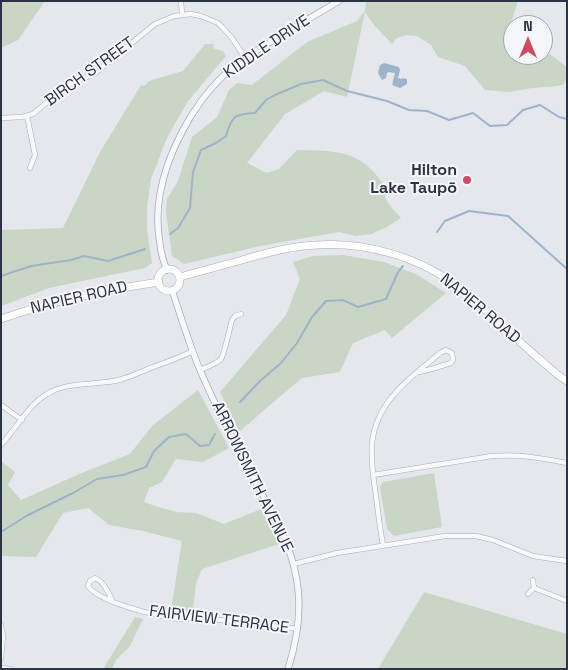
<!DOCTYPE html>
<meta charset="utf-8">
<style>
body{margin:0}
#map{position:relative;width:568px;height:670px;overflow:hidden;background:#e4e7ec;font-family:"Space Grotesk",sans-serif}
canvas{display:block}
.frame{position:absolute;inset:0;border:2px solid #2b3445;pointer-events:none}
.north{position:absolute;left:503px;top:15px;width:50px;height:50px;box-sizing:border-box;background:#f4f6f9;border:1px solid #a4a8b1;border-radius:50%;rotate:0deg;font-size:14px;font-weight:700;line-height:20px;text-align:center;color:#2b3445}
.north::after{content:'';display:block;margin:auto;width:18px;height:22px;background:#d1495b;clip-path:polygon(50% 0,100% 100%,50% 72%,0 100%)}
</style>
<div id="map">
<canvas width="568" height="670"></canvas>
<div class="frame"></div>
<div class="north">N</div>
</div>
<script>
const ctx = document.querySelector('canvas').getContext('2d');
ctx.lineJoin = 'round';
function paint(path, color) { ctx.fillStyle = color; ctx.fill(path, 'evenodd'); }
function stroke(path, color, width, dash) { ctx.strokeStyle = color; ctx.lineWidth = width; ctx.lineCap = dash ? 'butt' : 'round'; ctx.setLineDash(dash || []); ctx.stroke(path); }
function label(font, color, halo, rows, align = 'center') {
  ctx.font = font + ' "Space Grotesk",sans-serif'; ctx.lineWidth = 4; ctx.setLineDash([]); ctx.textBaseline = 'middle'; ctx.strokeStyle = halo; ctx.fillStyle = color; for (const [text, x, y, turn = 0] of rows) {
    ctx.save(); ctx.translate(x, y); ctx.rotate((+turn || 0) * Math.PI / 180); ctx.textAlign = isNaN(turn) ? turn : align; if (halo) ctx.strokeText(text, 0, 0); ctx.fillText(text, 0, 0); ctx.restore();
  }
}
paint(new Path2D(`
 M1,1h44l-27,39 -17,8z
 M366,1h152l-7,22 2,5v27h30v-6l24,18v10l-3,7 -6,2 -26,2 -23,4 -24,-2 -20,-24 -27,-9 -7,-12 -14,-9 -11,-1 -9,3 -5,6 -18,-19 -9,-13 -18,85 -23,-6 -39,23 -38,49 20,10 12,-4 18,-19c38,1 63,-1 86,34 3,5 1,10 3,15 3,7 10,13 15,19l-14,9 -16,7 -15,2 -17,-4 -79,14 -76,18 -12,-8 -6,-44 1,-13 11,-18 14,-44 25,-20 12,-27 8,-7 15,2 55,-43 50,-21 8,-10z
 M205,44h8l1,5 9,2 3,5 -38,45 -21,37 -16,41 -4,28v23l5,33 -7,5 -96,20 -48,18v-76l62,-2 37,-76 41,-67 3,1 5,-5 34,-10z
 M343,255l41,7 32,12 30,19 -54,45 -7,-8 -32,13 -13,29 -38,6 -25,21 -38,33 -19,-40 66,-77 14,-36 -7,-17 20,-6z
 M198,390l31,58 -26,14 -27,-3 -14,23 -13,6 -5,14 14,5 18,5 20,1 28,11 37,-15 18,35 -77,25 -6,14 -3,28 -22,-1 11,-69 -39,-10 -34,-6 -21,-17 -25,5 -27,44 -35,-1 1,-94 13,10 -7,13 13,15 63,-28 46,-18 22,-28z
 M434,473l8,54 -48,9 -7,-7 -7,-42 3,-5z
 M424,592l143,42v35h-189z
 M135,617l8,2 -13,27 -14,14 -4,9h-9z`), '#c9d6c5');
paint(new Path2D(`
 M384,63l15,4 1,3 -2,8 4,1v-1l5,1v5l-7,4 -8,-3 3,-12 -6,-1 -2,1 -1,5 -4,2 -4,-7 2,-8z`), '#9fb4cc');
stroke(new Path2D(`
 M437,232l8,-11 24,-10 39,5 59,53
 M170,234l8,-6 12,-20 3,-36 8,-22 15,-7 10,-7c6,-21 9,-22 29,-23l11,-13 9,-5 26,-11 22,-4 24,11 40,10 22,9 18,1 22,9 24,-7 17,13 17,-1 16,-15 17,-5 19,12 8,2
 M1,276l30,-10 40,-6 13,-4 24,5 37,-12
 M240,402l20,-21 21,-18 16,-20 15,-26 14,-16 17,-1 15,7 28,-8 12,-27 5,-6
 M1,532l27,-17 45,-22 24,-14 26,-4 23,-8 8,-16 15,-14 17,-3 14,12 9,-1 6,-11`), '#9fb4cc', 2);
const minor = new Path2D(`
 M181,1l1,13
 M27,116l8,39 -5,13
 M1,118l21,-1 11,-3 30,-25 8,-5 23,-10 61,-50 19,-8 17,-2 10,2 17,7 5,5 9,10 13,20
 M200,370c7,-3 16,-6 21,-11 3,-4 9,-32 11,-39l3,-4 6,-2
 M1,405l21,15
 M1,445c15,-16 27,-40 46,-51 19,-12 45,-9 67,-13 12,-2 25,-8 36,-13 14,-5 29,-10 43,-17
 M373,475l119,-19c27,-2 49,2 75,7
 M383,545c-3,-16 -5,-33 -7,-49 -6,-38 -10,-68 16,-99 12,-16 33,-31 48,-44l6,-3 6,3 1,7 -2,3 -23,7 -9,2
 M294,564l43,-11 108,-17h31l17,4 40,16 34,5
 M533,580l1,8 33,13
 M528,594l6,-6
 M113,602c-5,-9 -8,-20 -18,-24l-5,3 -2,5c11,16 65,29 85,32 11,2 23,0 34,1 30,2 61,6 91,10
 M1,625l2,11 -2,22
 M1,668l10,1`);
const tertiary = new Path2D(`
 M167,270c-4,-9 -6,-17 -7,-26 -3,-17 -3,-33 0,-50 7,-41 33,-90 64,-119 13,-12 28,-21 43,-31 24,-15 48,-29 72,-43
 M172,290c9,27 17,54 28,80 23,55 54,107 81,160 22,49 23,88 7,139`);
const secondary = new Path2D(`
 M158 280a11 11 0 1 1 22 0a11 11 0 1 1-22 0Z
 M180,277c20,-6 41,-11 62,-17 20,-6 41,-12 62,-14 57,-7 116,10 160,45 28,23 52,49 79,71 8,7 15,14 24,19
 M1,319c51,-18 105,-29 158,-37`);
stroke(minor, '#a9aeb7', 5.5);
stroke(tertiary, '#a9aeb7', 7);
stroke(secondary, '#a9aeb7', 8);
stroke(minor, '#f7f8fa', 4.5);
stroke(tertiary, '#f7f8fa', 5.5);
stroke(secondary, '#fff', 7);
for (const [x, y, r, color] of [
 [467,180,5,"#d1495b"]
]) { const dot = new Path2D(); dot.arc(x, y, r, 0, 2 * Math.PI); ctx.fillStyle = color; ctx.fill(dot); stroke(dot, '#f4f6f9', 2); }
label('16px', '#2b3445', '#f4f6f9', [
 ["KIDDLE DRIVE",267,47,-34],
 ["BIRCH STREET",90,72,-36],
 ["NAPIER ROAD",79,298,-13],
 ["NAPIER ROAD",480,309,40],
 ["ARROWSMITH AVENUE",252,477,64],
 ["FAIRVIEW TERRACE",219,620,7]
]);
label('bold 16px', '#2b3445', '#f4f6f9', [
 ["Hilton",457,171],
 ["Lake Taupō",457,189]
], 'right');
</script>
